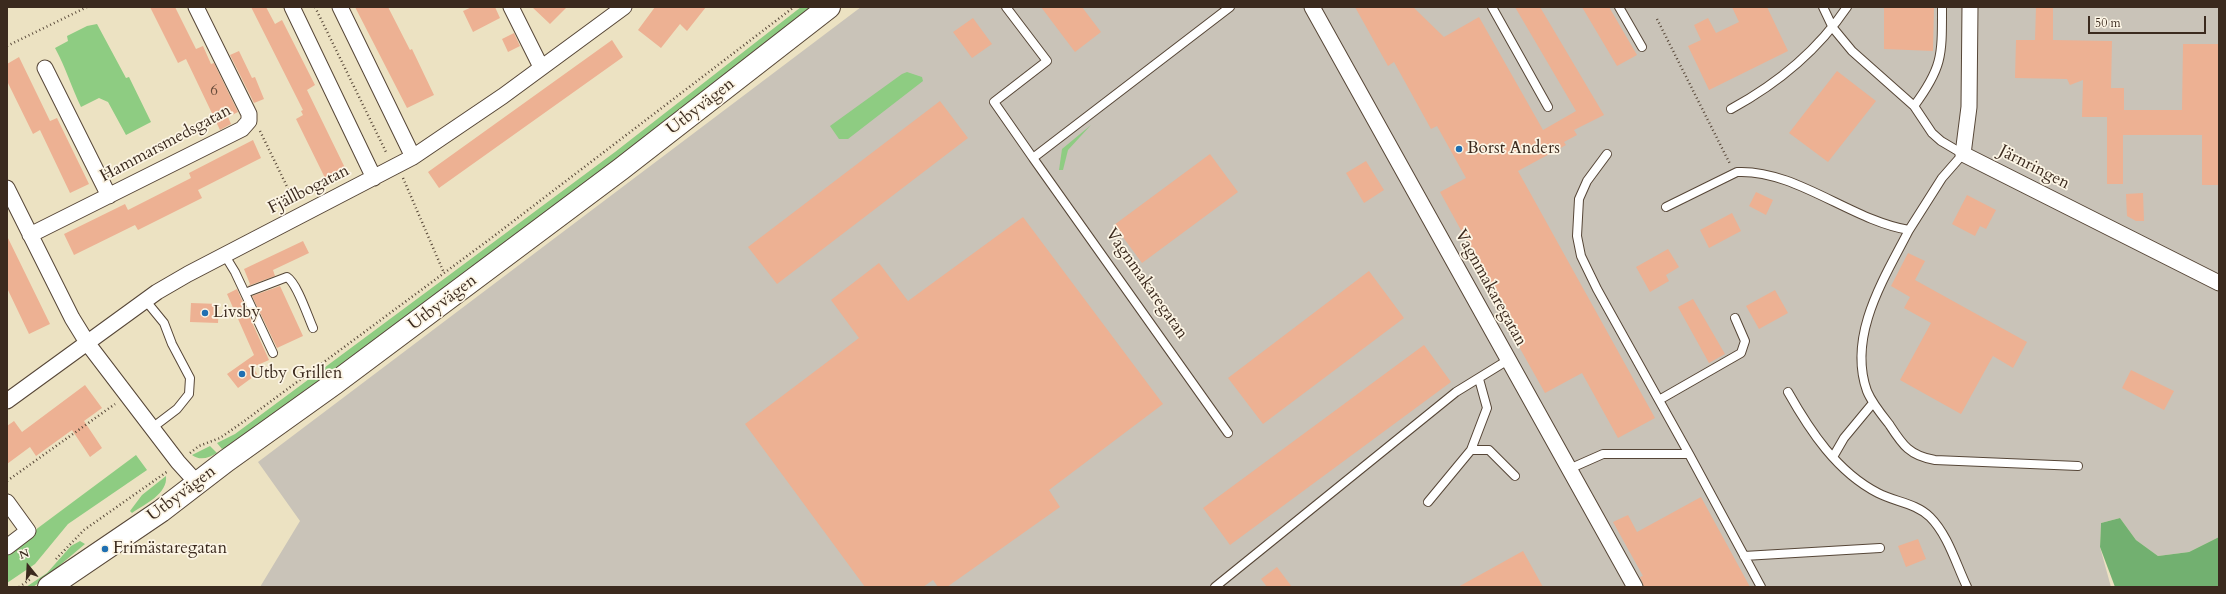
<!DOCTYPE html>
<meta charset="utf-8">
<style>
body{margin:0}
#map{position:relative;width:2226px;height:594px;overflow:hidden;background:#ece2c2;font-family:Cardo,serif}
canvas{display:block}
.frame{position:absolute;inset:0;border:8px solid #3b2a1e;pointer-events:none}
.north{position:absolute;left:8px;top:546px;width:40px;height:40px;-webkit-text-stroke:3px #fcf5e5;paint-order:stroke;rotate:342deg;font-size:11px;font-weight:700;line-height:16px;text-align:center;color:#3b2a1e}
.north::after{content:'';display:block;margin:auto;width:14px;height:18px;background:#3b2a1e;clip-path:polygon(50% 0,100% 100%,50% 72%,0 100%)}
.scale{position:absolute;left:2088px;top:16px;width:118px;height:18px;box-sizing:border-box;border:2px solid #3b2a1e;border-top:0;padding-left:5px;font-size:12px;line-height:14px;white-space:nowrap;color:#3b2a1e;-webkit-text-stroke:3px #fcf5e5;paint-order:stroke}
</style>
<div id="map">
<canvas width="2226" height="594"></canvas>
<div class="frame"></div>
<div class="north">N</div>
<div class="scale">50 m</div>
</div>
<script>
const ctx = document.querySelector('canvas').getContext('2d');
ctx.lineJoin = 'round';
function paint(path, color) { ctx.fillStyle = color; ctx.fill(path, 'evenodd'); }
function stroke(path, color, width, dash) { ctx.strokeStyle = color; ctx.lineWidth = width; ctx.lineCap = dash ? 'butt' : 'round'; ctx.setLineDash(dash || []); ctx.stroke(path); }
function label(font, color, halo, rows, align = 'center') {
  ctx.font = font + ' Cardo,serif'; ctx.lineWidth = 3.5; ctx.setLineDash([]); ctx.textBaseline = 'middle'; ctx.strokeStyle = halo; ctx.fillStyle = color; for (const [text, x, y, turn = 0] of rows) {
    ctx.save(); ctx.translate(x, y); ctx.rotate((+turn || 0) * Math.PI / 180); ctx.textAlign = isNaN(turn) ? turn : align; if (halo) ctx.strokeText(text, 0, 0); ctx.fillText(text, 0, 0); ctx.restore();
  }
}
paint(new Path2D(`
 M861,7h1358v530l-30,15 -31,4 -22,-16 -16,-22 -19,5 -1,24 11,40h-1851l40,-66 -42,-59z`), '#c9c3b8');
paint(new Path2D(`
 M801,7h13l-161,127 -362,269 -64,44 -5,2 -5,-6 18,-9 380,-282z
 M97,24l29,54 3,-1 22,45 -25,13 -18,-33 -9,-4 -18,9c-10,-21 -15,-39 -26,-59l13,-7 -1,-5 20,-10z
 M907,72l15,5 1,4 -75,58h-9l-9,-13 72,-52z
 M1091,125l-23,25 -5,20h-4l3,-21z
 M210,446l7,7c-8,5 -17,8 -25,2z
 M136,455l11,15 -79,54 -33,40 -28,19v-32z
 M166,476c2,18 -21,28 -34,37l-2,-2 12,-16z
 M80,541l5,3 -45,38 -7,5h-7l21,-14 24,-27z`), '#8ecc82');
paint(new Path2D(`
 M2120,518l16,22 22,16 31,-4 30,-15v50h-104l-15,-40 1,-24z`), '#72b070');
paint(new Path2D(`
 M150,7h25l21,42 7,-3 8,18 3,-1 24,49 -10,5 3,7 -11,6 -34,-71 -8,4z
 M251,7h15l9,17 7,-4 33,65 -8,5 39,80 -20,10 -30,-61 7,-4 -2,-4 2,-1z
 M355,7h33l22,43 2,-1 22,46 -27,13z
 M472,7h23l5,11 -27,14 -10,-21z
 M532,7h35l-17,17z
 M655,7h51l-19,24 -7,-7 -19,24 -23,-18z
 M1041,7h41l19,25 -26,20z
 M1355,7h58l31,30 35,-20 64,113 33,-19 -61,-104h25l64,108 -30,15 3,5 -13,7 2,3 -48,26 137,247 -37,20 -36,-65 -37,20 -55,-98 5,-3 -55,-100 26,-14 -29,-52 -6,3 -37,-67 -6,4z
 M1582,7h27l28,48 -20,11z
 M1732,7h35l21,44 -79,39 -21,-44 13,-6 -7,-15 14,-7 8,15 23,-11z
 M1884,7h50l-1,44 -49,-2z
 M2036,7h17v33l59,1 -1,47h13v22h58l1,-66h36v141h-17v-50h-79v49h-16v-67h-25l1,-37 -13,5 -3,-6 -52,-1 1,-38h19z
 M973,18l19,26 -20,14 -19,-26z
 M514,33l6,13 -12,6 -6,-13z
 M612,40l11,17 -184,131 -11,-16z
 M239,51l13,27 3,-1 9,22 -10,4 -24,-48z
 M19,57l31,64 7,-3 32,66 -19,9 -30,-63 -7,4 -26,-53v-17z
 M1837,71l39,30 -48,61 -39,-29z
 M940,101l28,37 -191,146 -29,-37z
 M253,140l8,18 -63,32 4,8 -64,32 -3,-5 -61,30 -10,-21 61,-30 3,6 63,-32 -2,-5z
 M1210,154l28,38 -96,71 -28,-38z
 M1366,161l18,29 -20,13 -18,-30z
 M1756,192l17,8 -7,15 -17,-9z
 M2143,193l1,28h-8l-9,-5 -1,-22z
 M1967,195l29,15 -10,19 -6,-3 -5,10 -23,-12z
 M1732,213l9,18 -32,17 -9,-18z
 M1023,217l140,187 -114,86 11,17 -113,80h-9l-5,-7 -10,7h-58l-120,-163 114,-86 -28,-38 48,-37 29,38z
 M7,236l43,88 -21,10 -22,-46z
 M303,241l6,12 -36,17 2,6 -27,10 2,-2 -6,-15z
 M1668,249l11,18 -13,8 3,6 -19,11 -14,-25z
 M1908,253l17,8 -10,19 112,62 -14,26 -20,-12 -32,58 -61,-34 31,-57 -27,-15 6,-11 -19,-11z
 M1369,271l35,47 -141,106 -35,-46z
 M280,286l23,50 -26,12 -25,-52z
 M237,289l32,71 -16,7 4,7 -19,14 -11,-14 27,-19 -27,-61z
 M1775,290l13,23 -29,16 -13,-23z
 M1693,299l32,55 -16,9 -31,-56z
 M191,303l28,1 -1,19 -28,-1z
 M1424,345l27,37 -221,163 -27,-37z
 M2131,370l43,21 -10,19 -42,-22z
 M85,385l17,23 -18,13 18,27 -12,9 -18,-27 -36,26 -6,-9 -23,17v-38l7,-5 8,11z
 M1701,497l49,90h-106l-4,-10 3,-1 -30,-54 15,-7 9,17z
 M1918,539l8,20 -20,8 -8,-21z
 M1523,551l20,36h-85z
 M1277,567l15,20h-25l-6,-8z`), '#edb193');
const lane = new Path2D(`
 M1006,7l41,54 -53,41 39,56 197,-151
 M1492,7l56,100
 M1619,7l23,40
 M1914,106c29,-39 28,-51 28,-99
 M1731,109c46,-25 87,-59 116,-102
 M1607,154l-20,27 -8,18 -2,37 4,20 16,33 92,165
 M1033,158l195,275
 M1666,207l71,-35c58,-3 115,49 172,58l33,-52 21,-24 -22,-13 -9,-8 -18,-27 -62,-55 -19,-23 -10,-21
 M1909,230c-24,47 -62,105 -42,161 5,12 14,23 22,33 13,20 20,32 46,36l143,6
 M224,254l11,18 38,81
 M245,293l42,-16c10,6 21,40 26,51
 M146,301l18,22 8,21 18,34 -1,16 -12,15 -25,19
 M1788,392c22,39 49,80 90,101 17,9 38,10 52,24 18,18 26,47 37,70
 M1659,400l82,-47 4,-12 -10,-23
 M1471,450h18l26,26
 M1833,457l11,-19 29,-35
 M1569,469l34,-15h86l72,133
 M1428,502l43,-52 16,-42 -8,-29
 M1744,556l136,-8
 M1215,587l241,-195 52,-32`);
const street = new Path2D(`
 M292,7l82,171
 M340,7l73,150
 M511,7l30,60
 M1312,7l323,580
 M1970,7l-1,100 -6,47 256,129
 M45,68l64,128
 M7,188l65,130 16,26 90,118 19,21
 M30,235l212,-106 7,-8v-7l-53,-107
 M7,401l150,-109 31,-18 225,-117 90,-61 121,-89
 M7,502l21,29 -21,16`);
const secondary = new Path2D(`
 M49,587l112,-76 65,-50 109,-78 286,-214 208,-162`);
stroke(lane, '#564637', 10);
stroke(street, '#564637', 17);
stroke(secondary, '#564637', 24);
stroke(new Path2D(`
 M315,7l72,147
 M1657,19l73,145
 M7,46l80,-39
 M260,131l34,70
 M403,178l41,95
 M190,453l9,-7 21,-8 23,-16 247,-183 304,-232
 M7,481l108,-77
 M56,559l28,-29 84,-59
 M19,587l13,-9`), '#564637', 2.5, [1, 3]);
stroke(lane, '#fff', 8);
stroke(street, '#fff', 15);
stroke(secondary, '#fff', 22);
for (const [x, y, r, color] of [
 [1459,149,4,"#1f6fb2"],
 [205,313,4,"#1f6fb2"],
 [242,374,4,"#1f6fb2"],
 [105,549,4,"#1f6fb2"]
]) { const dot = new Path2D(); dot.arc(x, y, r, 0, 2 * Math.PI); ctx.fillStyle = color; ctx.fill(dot); stroke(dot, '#fcf5e5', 1.5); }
label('15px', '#684c3b', null, [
 ["6",214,92]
]);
label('17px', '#3b2a1e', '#fcf5e5', [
 ["Utbyvägen",701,107,-38],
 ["Hammarsmedsgatan",166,144,-28],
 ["Järnringen",2034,168,27],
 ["Fjällbogatan",309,190,-27],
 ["Vagnmakaregatan",1146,284,55],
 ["Vagnmakaregatan",1490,288,61],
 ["Utbyvägen",443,303,-37],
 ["Utbyvägen",182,494,-37]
]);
label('17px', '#3b2a1e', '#fcf5e5', [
 ["Borst Anders",1467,149],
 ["Livsby",213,313],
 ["Utby Grillen",250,374],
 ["Frimästaregatan",113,549]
], 'left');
</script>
